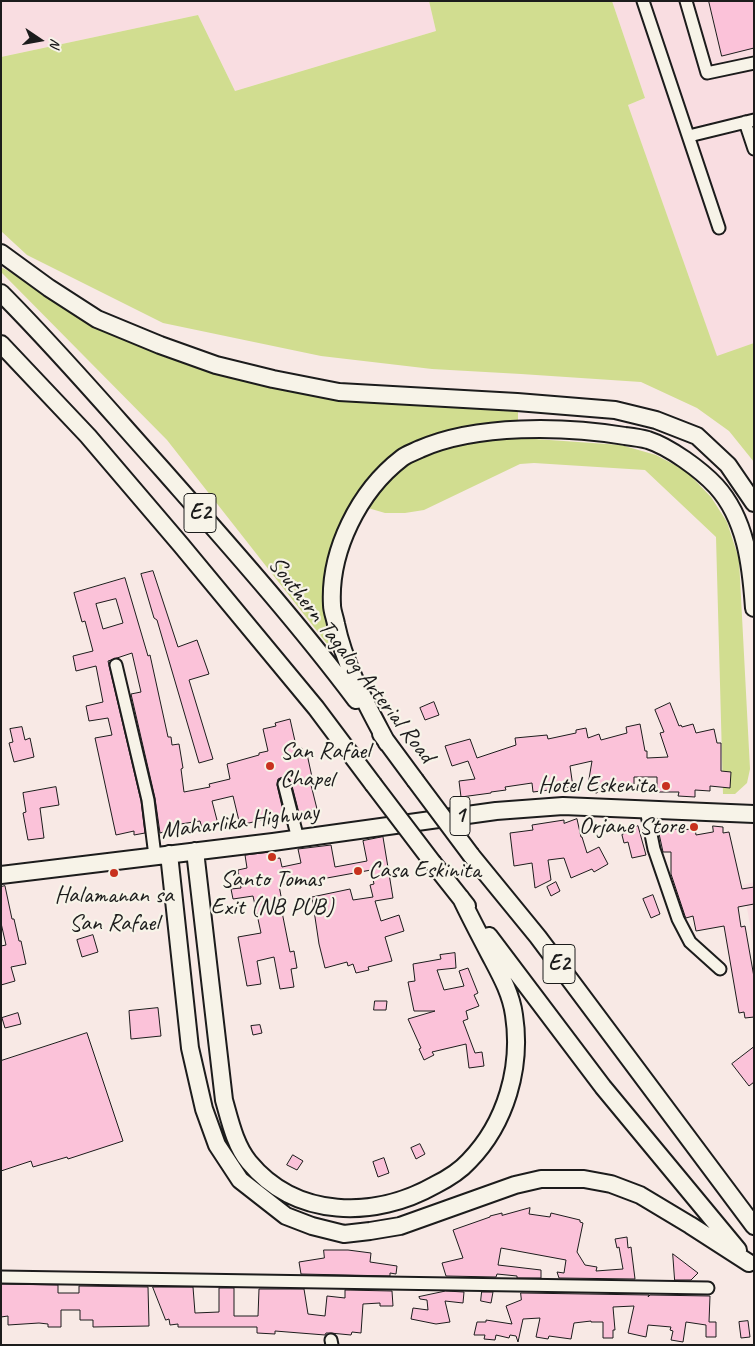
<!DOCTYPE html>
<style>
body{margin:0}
#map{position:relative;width:755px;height:1346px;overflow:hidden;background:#f8e9e5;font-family:Caveat,sans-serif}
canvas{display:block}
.frame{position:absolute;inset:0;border:2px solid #1c1c1c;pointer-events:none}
.north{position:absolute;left:15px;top:15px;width:50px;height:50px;-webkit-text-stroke:4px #f7f3e8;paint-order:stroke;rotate:102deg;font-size:14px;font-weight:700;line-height:20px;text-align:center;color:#1c1c1c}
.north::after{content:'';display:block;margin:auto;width:18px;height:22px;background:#1c1c1c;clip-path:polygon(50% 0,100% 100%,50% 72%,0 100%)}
</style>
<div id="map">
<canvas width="755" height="1346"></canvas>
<div class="frame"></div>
<div class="north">N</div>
</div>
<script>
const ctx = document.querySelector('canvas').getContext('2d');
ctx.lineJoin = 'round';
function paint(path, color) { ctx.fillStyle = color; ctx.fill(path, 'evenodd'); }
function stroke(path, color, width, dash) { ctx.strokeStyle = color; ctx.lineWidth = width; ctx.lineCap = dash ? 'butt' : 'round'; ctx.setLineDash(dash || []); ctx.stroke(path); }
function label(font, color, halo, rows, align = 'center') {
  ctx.font = font + ' Caveat,sans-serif'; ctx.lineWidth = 4.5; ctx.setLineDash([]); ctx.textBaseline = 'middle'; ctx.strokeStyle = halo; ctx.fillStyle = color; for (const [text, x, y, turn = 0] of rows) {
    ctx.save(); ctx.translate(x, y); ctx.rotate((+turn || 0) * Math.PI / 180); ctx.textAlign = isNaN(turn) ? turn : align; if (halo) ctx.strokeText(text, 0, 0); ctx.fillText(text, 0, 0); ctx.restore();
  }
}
paint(new Path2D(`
 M1,1h428l7,30 -201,60 -37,-76 -197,42z
 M612,1h142v342l-37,14 -89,-252 17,-7z
 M754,882v66l-11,-63z`), '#f9dde1');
paint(new Path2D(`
 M429,1h183l33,97 -17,7 89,251 37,-13v119l-25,-31 -32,-23 -56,-26 -120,-8 -89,-5 -111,-13 -158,-33 -136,-68 -26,-24v-174l197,-42 37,76 201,-60z
 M1,267l133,74 78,31 63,15 121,16 122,8v12l-128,41 -58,88 7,107 -172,-219 -166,-168z
 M492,436l129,9 35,10 30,16 25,26 16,25 12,37 11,210 -3,14 -12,11h-12l-7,-257 -71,-67 -111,-7 -14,1 -96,46 -19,3h-20l-17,-5 20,-28 27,-22 26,-14z`), '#d1dd90');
const building = new Path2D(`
 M709,1h45v47l-32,8z
 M153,571l25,76 19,-7 12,34 -20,6 24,79 -14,4 -42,-143 -3,-2 -13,-44z
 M125,578l23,78 2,-1 18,82h3l1,8 7,-1 4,24 -2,1 3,23 26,-5 -1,-3 21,-5 -3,-15 32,-9v-2l9,-2 -5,-22 13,-3 -1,-3 15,-4 7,31 5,-2 2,6h3l5,23h-3l8,32 -18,4 -8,-31 -5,-5h-3l-5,2 -1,6 7,30 -44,10 -7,-29 -21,5 6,23 -16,4 -2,-7 -26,4 1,4 -15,4 -5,-35 -24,-104 10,-2 -9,-39 -24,8 33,140 4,32 -11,2v-4l-18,4 -21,-97 17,-3 -4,-17 -19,3 -3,-15 17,-4 -7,-36 -20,5 -3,-15 20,-5 -8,-30 -3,1 -8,-29zM116,599l7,24 -20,6 -7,-25z
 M434,702l5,13 -14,5 -5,-12z
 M670,703l9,23 2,-1 1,2 11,-3 3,9 18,-4 3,14h4v28l10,1 -1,16 -20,-2v5l-15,-1v7l-17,-1 1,-4h-22v-15h-23v7l-36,2 -1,7 -10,-2 5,-30 -22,5 3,21 -40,5 -1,-9 -27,4 1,3 -15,2v1l-30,4 -2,-16 16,-2 -7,-18 -16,5 -7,-20 25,-7 7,19 39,-13 -1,-7 32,-3 1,4 28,-6v-3l10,-2 2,10 11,-4 2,6 26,-7 -1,-6 14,-3 5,27h2v7l21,-1 -8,-24 4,-1 -9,-22z
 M22,727l3,13 5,-2 4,19 -20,5 -5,-19 4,-1 -3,-13z
 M56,787l3,18 -19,3 4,30 -16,2 -5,-27 3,-1 -3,-19z
 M577,819l4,18h1l5,16 12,-6 9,17 -14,8 -2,-3 -21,9 -7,-20 -16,2 3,20 -16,8 -3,-25 -18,3 -4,-33 23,-3 -1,-5 32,-5v3z
 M638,826l8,29 -14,3 -4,-16 -4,1 -2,-8z
 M713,826l10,1v6l6,-1 13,57 12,-2v17l-16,3 3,20 4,-1 9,51v40l-9,1 -1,-6 -5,1 -15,-87 -28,5 -3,-15 -7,2 -1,-2 -14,-42v-22h-8l-5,-23h21v2l16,-3 1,7 17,-3z
 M383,837l10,61 -18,3 6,20 18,-6 5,16 -19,6 7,24 -24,6 1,3 -13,3 -3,-9 -5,2 -1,-4 -22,6 -6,-24 -7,-47 38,-8 3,11 20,-3 -3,-12 4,-1 -3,-14 -66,12 -1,-2 -25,5 3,17h-2l10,50 4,-1 3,17 -6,1 3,18 -14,2 -6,-32 -17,4 4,23 -14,2 -9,-49 23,-4 -3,-14 -5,-23 -20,3 -2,-10 10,-1 -3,-18 9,-2 -2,-13 25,-3 1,7 9,-1 2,9 19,-4 -3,-14 33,-4 4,22 32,-6 -4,-20z
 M556,882l4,9 -9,5 -4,-9z
 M5,886l7,33h2l5,22h2l5,23 -15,3 4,14 -14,4v-39l5,-1 -5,-22v-36z
 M653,895l7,19 -9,4 -8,-19z
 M93,935l5,17 -16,5 -5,-17z
 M455,953l1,15 -19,2 7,20 20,-4 -5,-15 9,-3 10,25 -4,2 5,11 -13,5 2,8 -5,2 12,32 7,-1 2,14 -15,2 -3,-24 -34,8 2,3 -10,5 -5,-11 2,-1 -13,-29 27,-8h-21l-6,-29 7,-1 -2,-17 28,-5 -1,-4z
 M375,1001h12l-1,9h-12z
 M158,1008l3,28 -30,3 -2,-28z
 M18,1013l3,11 -16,4 -3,-10z
 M260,1025l2,8 -9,2 -2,-9z
 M87,1033l36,108 -55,18 -1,-2 -34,10 -2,-6 -30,10v-110z
 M754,1047v35l-5,4 -17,-22z
 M420,1144l5,10 -9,5 -5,-11z
 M293,1155l10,6 -6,9 -10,-5z
 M384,1158l5,15 -11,4 -5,-15z
 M530,1208l-1,6 21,3 1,-4 29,7v2l3,1 -6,29 8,13 12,2 -1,4 27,-2 -4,-22 -2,1 -2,-9 12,-2 1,11 3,-1 4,32 -76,-1 -2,-6 7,1 2,-13 -65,-12 -3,17 43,5v8h-24v-2l-20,-2 -1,3 -50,-1 -4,-13 21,-5 -10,-28 37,-13v-1l12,-3v2z
 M324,1250h24l23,3 -1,9 27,4 -1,8 -6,-1v3l-89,-2 -2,-12 25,-4z
 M673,1254l25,19 -7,7h-16z
 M1,1284l57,1v8h21v-7l69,1 1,39 -56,1v-7h-13v-10h-19v17h-13v-3l-9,-1 -31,2v-9l-7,1z
 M153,1287h40l2,26 24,-1v-24h15v28h24l1,-27h45l4,25 17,2 2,-20 18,2v-8l47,1 1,15h-13v-3l-17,1 -2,29 -9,-1 -1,3 -21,-2h-4l-1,2 -50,-4v3l-18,-1v-6h-79v-3l-8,1 -1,-6 -3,1z
 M446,1291l18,1 -1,11 -18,-2 5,21 -14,2 -25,-5 2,-11 15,2 -1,-10 -7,-1 -1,-2z
 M482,1292h11l-2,11 -10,-2z
 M521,1293l128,2 -1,2 2,-2 60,1 -1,26h7v15h-10v-12l-20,-3 -3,20 -12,-2 2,-9 -3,-1 1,-3 -23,-2 -2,12 -18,-4 6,-27 -21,1 2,23h-2v8h-10v-16h-12v-1l-17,2 -3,16 -22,-3 -1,3 -12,-2 4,-19 -17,1 -5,23 -2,-6 -6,-1 -1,3 -13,-3 -1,5 -11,-1 1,-4h-11l3,-13h9v-2l26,4 -6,-18 15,-6z
 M748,1321l2,16 -9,1 -2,-16z`);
paint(building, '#fbc2d9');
stroke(building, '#1c1c1c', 1);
const minor = new Path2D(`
 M643,1l76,227
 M686,1l21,72 47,-10
 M745,122l9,27
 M689,136l65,-16
 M116,665l32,135 7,56
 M284,784l14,55
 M646,810l8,39 24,70 12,23 30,27
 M1,1277l707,11
 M331,1340l1,5`);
const highway = new Path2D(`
 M1,253l48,35 48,31 63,26 56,20 57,14 66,13 178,10 98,8 41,10 41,16 31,29 26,38
 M1,293c56,56 108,117 161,176 66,75 134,151 194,231
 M1,344l87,92 93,109 135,163 57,76
 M381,734l34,46
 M387,743c-20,-38 -42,-76 -51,-119 -1,-6 -4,-13 -4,-19 -3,-54 27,-114 70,-147 5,-4 12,-6 18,-9 57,-25 144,-23 205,-13 8,1 16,2 23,4 22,7 53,30 68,46 30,33 35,79 38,122
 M195,851l29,249c6,21 11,45 25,62 47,57 126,57 186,23 12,-6 25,-14 34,-24 37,-38 53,-94 45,-146 -3,-22 -14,-41 -24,-60 -10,-19 -20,-38 -29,-57
 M169,854l21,194 14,61 13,36 23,35 46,36 26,10 32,8 26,-3 30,-5 115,-41 26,-6h43l27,5 29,11 50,30 59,38
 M471,855l67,82 216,289
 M433,863l34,43
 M1,875l272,-33 223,-31 67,-5 191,8
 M489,936l114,151 135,163`);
stroke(minor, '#1c1c1c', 15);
stroke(highway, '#1c1c1c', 20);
stroke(minor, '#f7f3e8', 11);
stroke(highway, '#f7f3e8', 16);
const highwayBridge = new Path2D(`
 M415,780l56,75
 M373,784l60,79`);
stroke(highwayBridge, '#1c1c1c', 20, []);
stroke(highwayBridge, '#f7f3e8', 16);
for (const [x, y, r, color] of [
 [270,766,5,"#c8321e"],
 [666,786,5,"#c8321e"],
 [694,827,5,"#c8321e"],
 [272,857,5,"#c8321e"],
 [358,871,5,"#c8321e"],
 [114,873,5,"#c8321e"]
]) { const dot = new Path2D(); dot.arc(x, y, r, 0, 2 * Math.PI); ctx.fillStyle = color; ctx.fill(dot); stroke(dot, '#f7f3e8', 2); }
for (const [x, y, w] of [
 [200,513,32],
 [460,816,20],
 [559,964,32]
]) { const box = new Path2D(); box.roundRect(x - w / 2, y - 19.5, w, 39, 4); ctx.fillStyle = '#f7f3e8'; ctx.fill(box); stroke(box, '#1c1c1c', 1); }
label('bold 22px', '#1c1c1c', null, [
 ["E2",200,513],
 ["1",460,816],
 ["E2",559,964]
]);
label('24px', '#1c1c1c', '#f7f3e8', [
 ["Southern Tagalog Arterial Road",351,660,52],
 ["Maharlika Highway",240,822,-7]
]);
label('24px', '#1c1c1c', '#f7f3e8', [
 ["San Rafael",280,752],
 ["Chapel",280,780],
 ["Hotel Eskenita",656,786,"right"],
 ["Orjane Store",684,827,"right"],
 ["Casa Eskinita",368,871],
 ["Santo Tomas",272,880,"center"],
 ["Exit (NB PUB)",272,908,"center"],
 ["Halamanan sa",114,896,"center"],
 ["San Rafael",114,924,"center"]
], 'left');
</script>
